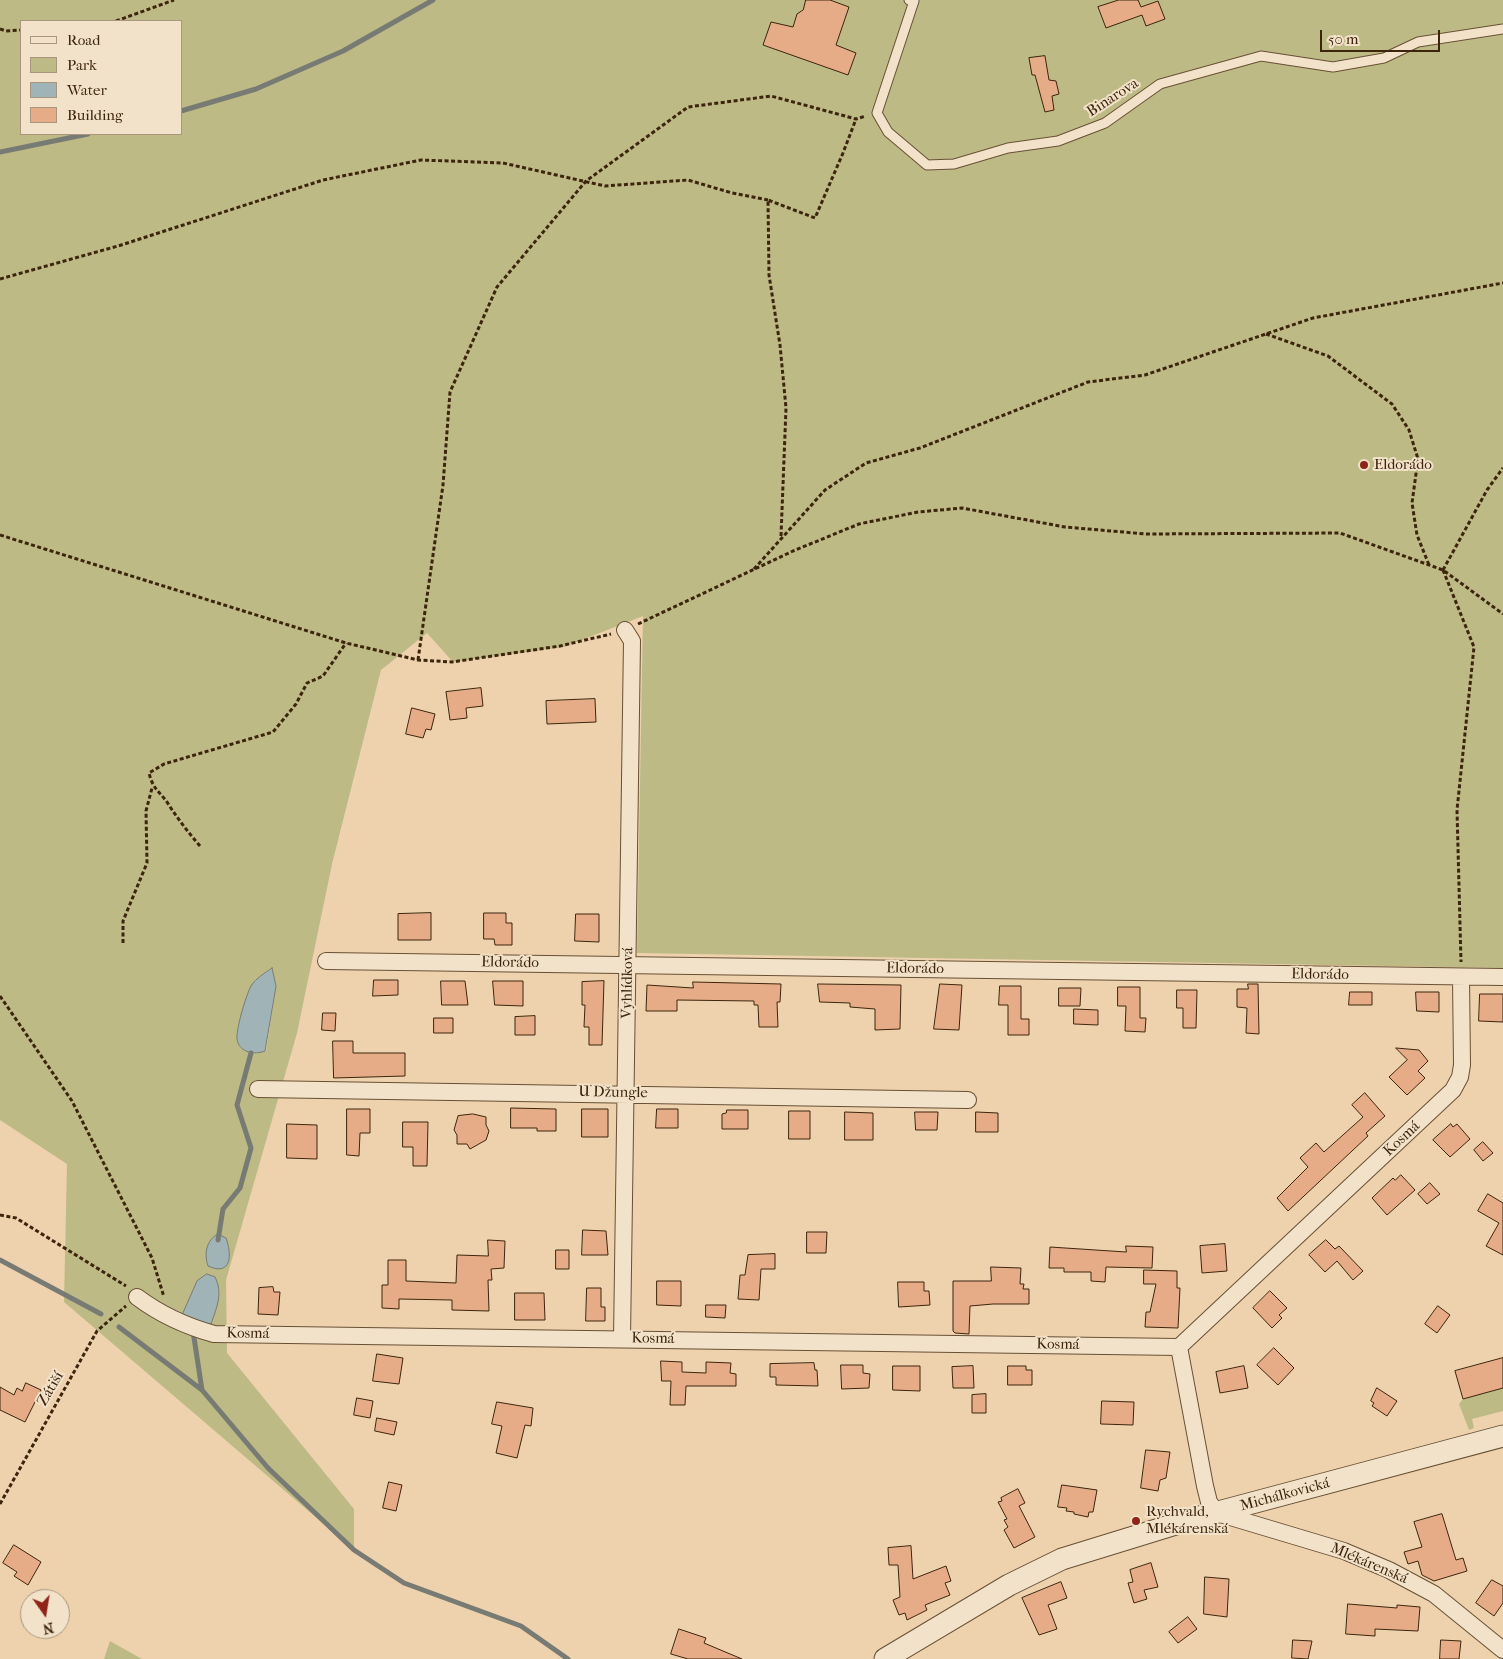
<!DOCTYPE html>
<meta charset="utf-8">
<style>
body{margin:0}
#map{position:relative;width:1503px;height:1659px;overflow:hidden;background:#edd2ad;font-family:"IM FELL French Canon",serif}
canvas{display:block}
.legend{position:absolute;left:20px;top:20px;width:162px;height:115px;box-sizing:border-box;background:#f3e2ca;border:1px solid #aa967e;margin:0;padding:6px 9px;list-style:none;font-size:15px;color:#3c250c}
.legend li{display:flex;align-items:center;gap:10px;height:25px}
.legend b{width:25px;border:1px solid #aa967e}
.north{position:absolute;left:20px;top:1589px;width:50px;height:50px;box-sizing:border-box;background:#f3e2ca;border:1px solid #aa967e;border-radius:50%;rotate:167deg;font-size:14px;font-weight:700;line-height:20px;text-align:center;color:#3c250c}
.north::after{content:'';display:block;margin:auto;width:18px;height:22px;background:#8f2418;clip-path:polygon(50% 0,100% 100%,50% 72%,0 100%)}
.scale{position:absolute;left:1320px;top:30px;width:120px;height:22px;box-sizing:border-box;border:2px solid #3c250c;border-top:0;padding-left:6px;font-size:15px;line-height:18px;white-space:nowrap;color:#3c250c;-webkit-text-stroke:4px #f3e2ca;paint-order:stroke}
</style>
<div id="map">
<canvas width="1503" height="1659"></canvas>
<ul class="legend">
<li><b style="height:6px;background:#f3e2ca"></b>Road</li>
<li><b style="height:14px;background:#bdba86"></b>Park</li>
<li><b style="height:14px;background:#a0b4b7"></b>Water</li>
<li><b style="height:14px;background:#e6ac87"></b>Building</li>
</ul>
<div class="north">N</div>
<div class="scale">50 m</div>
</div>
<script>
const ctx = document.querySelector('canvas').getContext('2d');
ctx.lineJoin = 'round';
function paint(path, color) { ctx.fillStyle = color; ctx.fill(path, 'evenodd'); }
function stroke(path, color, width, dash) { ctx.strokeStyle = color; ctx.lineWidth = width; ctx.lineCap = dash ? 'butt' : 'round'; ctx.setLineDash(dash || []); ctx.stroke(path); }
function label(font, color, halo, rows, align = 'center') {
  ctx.font = font + ' "IM FELL French Canon",serif'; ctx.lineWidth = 4; ctx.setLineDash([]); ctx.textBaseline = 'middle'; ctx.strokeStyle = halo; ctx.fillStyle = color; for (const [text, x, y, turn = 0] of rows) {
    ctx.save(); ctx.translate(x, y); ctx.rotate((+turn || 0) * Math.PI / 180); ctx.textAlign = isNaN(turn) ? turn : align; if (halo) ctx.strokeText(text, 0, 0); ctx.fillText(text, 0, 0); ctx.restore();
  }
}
paint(new Path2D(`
 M0,0h1503v968l-866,-15 6,-337 -79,31 -111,15 -26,-29 -46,37 -49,194 -35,169 -71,247 1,73 127,156v41l-290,-248 3,-138 -67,-44zM21,21h160v113h-160zM272,968l4,18 -10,65 -15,2 -11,-6c4,-33 1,-59 32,-79z
 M1503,1388v23l-31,8 2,9 -5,2 -10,-26 4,-5z
 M110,1641l32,18h-38z`), '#bdba86');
const water = new Path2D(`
 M272,968l4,18 -11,65c-10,4 -26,2 -28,-12 -1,-10 9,-44 14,-53 5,-8 14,-13 21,-18z
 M218,1234l8,4c6,16 6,39 -18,28 -4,-12 -2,-26 10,-32z
 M207,1274l8,3c8,16 2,30 -4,47h-16l-13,-9 15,-34z`);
paint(water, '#a0b4b7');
stroke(water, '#787b73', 1);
stroke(new Path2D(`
 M181,111l75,-22 87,-38 90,-51
 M0,152l88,-18
 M218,1240l5,-31 17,-21 11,-40 -14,-43 14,-52
 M0,1260l101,54
 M119,1327l83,63 66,78 86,82 50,33 117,43 47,33
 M193,1331l9,59`), '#787b73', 5);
const building = new Path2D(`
 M806,0h24l19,7 -13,38 20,8 -8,22 -85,-30 8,-23 22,5 4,-13 6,-4z
 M1119,0h19l3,7 17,-6 7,18 -19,7 -4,-11 -36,13 -8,-21z
 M1045,56l4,24 7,1 3,13 -7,2 2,14 -9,2 -10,-37h-3l-3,-17z
 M481,688l2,18 -17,2 1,10 -17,2 -4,-28z
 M595,699l1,23 -49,2 -1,-23z
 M412,708l23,6 -4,16 -5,-1 -3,9 -17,-4z
 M431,913v27h-33v-26z
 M484,913h22v10h6v22h-17l-1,-6h-10z
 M576,914h23v28l-24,-1z
 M374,980h24v15l-25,1z
 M441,981h24l3,24h-26z
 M493,981h30v25l-28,-1z
 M604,981l-2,64h-13v-18h-5l1,-22h-3v-23z
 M693,982l88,2 -1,18h-3l1,25h-19l-1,-22h-4v-4l-77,-1v11h-31l1,-26 46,3z
 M818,984l83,1 -1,44 -25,1v-21l-25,-2v-4l-30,-1z
 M940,984l22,1 -3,45 -25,-1z
 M1248,984h10l1,50 -13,-1 1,-25 -10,-1v-18h11z
 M1000,986h21v33h8v16h-21v-30h-9z
 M1118,987h22v31h6l-1,14 -20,-1 1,-25h-8z
 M1059,988h22l-1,18h-21z
 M1177,990h20l-1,38h-13v-20h-6z
 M1350,992h22v13h-23z
 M1416,992h23v20l-22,-1z
 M1480,994h23v28l-24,-1z
 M1074,1009l24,1v15l-24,-1z
 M323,1013h13l-1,18 -13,-1z
 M535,1016v19h-20v-18z
 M434,1018h19v15h-19z
 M333,1041h20v12h52v23l-71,2z
 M1396,1048l23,2 9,11 -10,10 7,7 -18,17 -18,-18 18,-17z
 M1365,1093l20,23 -19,17 2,3 -80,75 -11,-13 31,-31 -8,-9 16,-15 8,9 39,-35 -11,-12z
 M511,1108l45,1v22h-19v-3h-26z
 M347,1109h23v24h-10l-1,23 -12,-1z
 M582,1109h26v28h-26z
 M657,1109h21v19h-22z
 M727,1110h21v19h-26v-15l4,-1z
 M789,1111h21v28h-21z
 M845,1112l28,1v27h-28z
 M915,1112h23l-1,18h-21z
 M976,1112l22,1v19h-22z
 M473,1114l13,3v8l3,6 -3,9 -16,9 -3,-5h-10v-9l-3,-5 4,-14z
 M403,1122h25l-1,44h-14v-19h-10z
 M287,1124l30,1v34l-30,-1z
 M1451,1124l2,3 4,-3 13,15 -20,18 -17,-17z
 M1483,1142l10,11 -10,8 -9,-11z
 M1401,1175l14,15 -28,25 -15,-17 21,-20 2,2z
 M1430,1183l10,11 -13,10 -9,-10z
 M1488,1194l15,9v52l-17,-9 13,-23 -21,-12z
 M583,1230l23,1 2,24h-26z
 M807,1232h20l-1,21h-19z
 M488,1240l17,1 -1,27 -13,1 1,11h-4l1,31 -37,-1v-10l-53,-1v10l-17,-1v-23h6v-25h18v21l50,2 1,-28 31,1z
 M1326,1240l9,9 4,-3 24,25 -10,9 -16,-19 -12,11 -16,-17z
 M1225,1244l2,27 -25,2 -2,-27z
 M1126,1246l27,1 -1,21 -46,-1 -1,15 -14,-1v-9h-27v-4h-15l1,-21 76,5z
 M556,1250h13v19h-13z
 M775,1254v15h-14l-2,31 -21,-1 2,-24h5l3,-20z
 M991,1267l30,1 -1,16h4l-1,5h6v15h-36l-23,2 -1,28 -14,-1 -2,-2v-50h38z
 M1144,1270l33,1v17h3l-2,40 -33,-1 1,-15h4l6,-28h-12z
 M657,1281h24v25l-24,-1z
 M898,1282h26v9h5l1,14 -31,2z
 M273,1287l1,5h6l-2,23 -20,-1 1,-26z
 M587,1288h14v19h4v14h-19z
 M1270,1291l17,17 -8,7 3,3 -10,10 -19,-20z
 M515,1293h29l1,27h-30z
 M706,1305h20l-1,13 -19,-1z
 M1438,1306l12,9 -13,18 -12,-9z
 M1274,1348l20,20 -16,17 -21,-20z
 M377,1354l26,4 -4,26 -26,-3z
 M1503,1358v30l-40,11 -8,-28z
 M661,1361l21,1v10l24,1v-11l25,1 -1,10 6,1v12h-50l-1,19h-15l1,-24h-9z
 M814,1363l1,7h2l1,16 -42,-1v-8h-6v-13z
 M841,1365h22v8l7,1 -1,14 -27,1z
 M893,1366h27v25l-27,-1z
 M973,1366l1,22h-21l-1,-21z
 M1008,1366h18v4h6v15h-24z
 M1244,1366l4,22 -28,5 -4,-21z
 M26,1383l15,7 -16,32 -25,-12v-23l14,8 3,-7 5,3z
 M1377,1388l20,13 -10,15 -15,-10 2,-3 -3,-2z
 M986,1394v19h-14v-18z
 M357,1398l16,3 -3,17 -16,-3z
 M1102,1401l32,1 -1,23 -32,-1z
 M497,1402l36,6 -2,18 -6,-1 -8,33 -21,-5 6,-27 -10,-2z
 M377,1418l20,4 -3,13 -19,-4z
 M1146,1450l24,2 -4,26 -6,2 -2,11 -17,-3z
 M389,1482l13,3 -6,26 -13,-3z
 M1062,1485l35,5 -4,22h-4l-1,5 -14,-3v-2l-8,-1 1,-3 -9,-1z
 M1018,1489l7,14 -6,3 16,31 -21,11 -10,-18 4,-3 -4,-7 3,-1 -9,-17 4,-1 -1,-3z
 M1442,1514l14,46 7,-2 4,13 -33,10 -12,-6 -4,-14 -10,3 -4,-12 18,-5 -8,-25z
 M14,1545l27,17 -13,23 -14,-9 3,-4 -14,-9z
 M911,1546l2,33 33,-13 5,15 -6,2 5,12 -25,10 2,5 -20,10 -2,-7 -6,2 -6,-15 7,-3 -2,-32h-9l-1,-17z
 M1151,1563l7,24 -14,3 3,9 -13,4 -6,-20 5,-1 -3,-12z
 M1205,1577l24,2 -2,38 -23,-3z
 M1492,1580l11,6v17l-9,13 -18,-13z
 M1061,1582l6,16 -19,7 9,24 -18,6 -17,-37z
 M1348,1604l49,4v-3l23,2 -2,24 -43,-2v7l-29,-2z
 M1188,1617l9,12 -19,14 -9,-11z
 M679,1629l27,9 -2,5 38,16h-54l-17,-5z
 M1293,1640l19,1 -4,18 -16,-1z
 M1441,1640l20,1 -2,18h-19z`);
paint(building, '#e6ac87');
stroke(building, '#3c250c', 1);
const service = new Path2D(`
 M909,0l5,1 -37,112 11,19 39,33 27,-1 54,-16 50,-7 47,-18 55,-39 101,-28 72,11 51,-9 34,-16 85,-13`);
const minor = new Path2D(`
 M326,961l1177,16
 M258,1089l710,11
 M137,1297c24,18 48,29 77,37l965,13 274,-257 7,-13 2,-12 -1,-88
 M622,1338l10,-697 -7,-11
 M1179,1347l26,139 4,16 8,11 127,38 45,19 45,24 69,56`);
const tertiary = new Path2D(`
 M885,1659l124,-74 53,-26 130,-40 311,-83`);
stroke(service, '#685034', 11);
stroke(minor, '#685034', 18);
stroke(tertiary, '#685034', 23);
stroke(new Path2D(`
 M116,21l58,-21
 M0,29l6,2 15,-1
 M0,279l118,-33 205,-66 98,-20 82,3 102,23 83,-6 44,13 36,7
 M1266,334l62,22 64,48 17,26 9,29 -6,44 5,32 12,30
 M0,535l346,108 72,17 34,2 108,-16 51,-12
 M781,536l5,-128 -6,-63 -11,-70 -1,-75 47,18 28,-65 13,-34
 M754,569l71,-79 41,-27 54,-15 168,-66 57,-7 168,-57 190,-35
 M1443,570l31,77 -17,163 4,152
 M1443,570l44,-80 16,-22
 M638,624l155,-73 66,-27 59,-12 44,-4 103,19 81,7 194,-1 103,37 60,44
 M418,660l25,-175 7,-93 47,-105 89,-106 102,-74 83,-11 85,23 10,-3
 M200,846c-12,-14 -23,-28 -33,-44 -9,-12 -14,-13 -18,-29l15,-9 109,-32 23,-28 11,-21 16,-7 23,-33
 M123,943v-22l24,-58 -1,-52 6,-23
 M0,996l72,105 80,157 12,39
 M0,1215l16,3 110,68
 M0,1504l97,-173 29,-25`), '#3c250c', 3, [4, 2.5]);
stroke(service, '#f3e2ca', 9);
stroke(minor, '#f3e2ca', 16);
stroke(tertiary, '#f3e2ca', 21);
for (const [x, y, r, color] of [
 [1364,465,5,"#8f2418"],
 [1136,1521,5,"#8f2418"]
]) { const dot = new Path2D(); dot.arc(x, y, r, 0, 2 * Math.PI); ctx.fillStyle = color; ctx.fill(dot); stroke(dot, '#f3e2ca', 2); }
label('15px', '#3c250c', '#f3e2ca', [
 ["Binarova",1113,98,-33],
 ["Eldorádo",510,963,1],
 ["Eldorádo",915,969,1],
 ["Eldorádo",1320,975,1],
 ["Vyhlídková",628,983,-89],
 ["U Džungle",613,1093,1],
 ["Kosmá",1402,1139,-43],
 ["Kosmá",248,1334,1],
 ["Kosmá",653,1339,1],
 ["Kosmá",1058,1345,1],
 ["Zátiší",51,1389,-60],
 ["Michálkovická",1285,1495,-15],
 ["Mlékárenská",1369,1564,23]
]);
label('15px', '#3c250c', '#f3e2ca', [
 ["Eldorádo",1374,465],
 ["Rychvald,",1146,1512],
 ["Mlékárenská",1146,1529]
], 'left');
</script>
